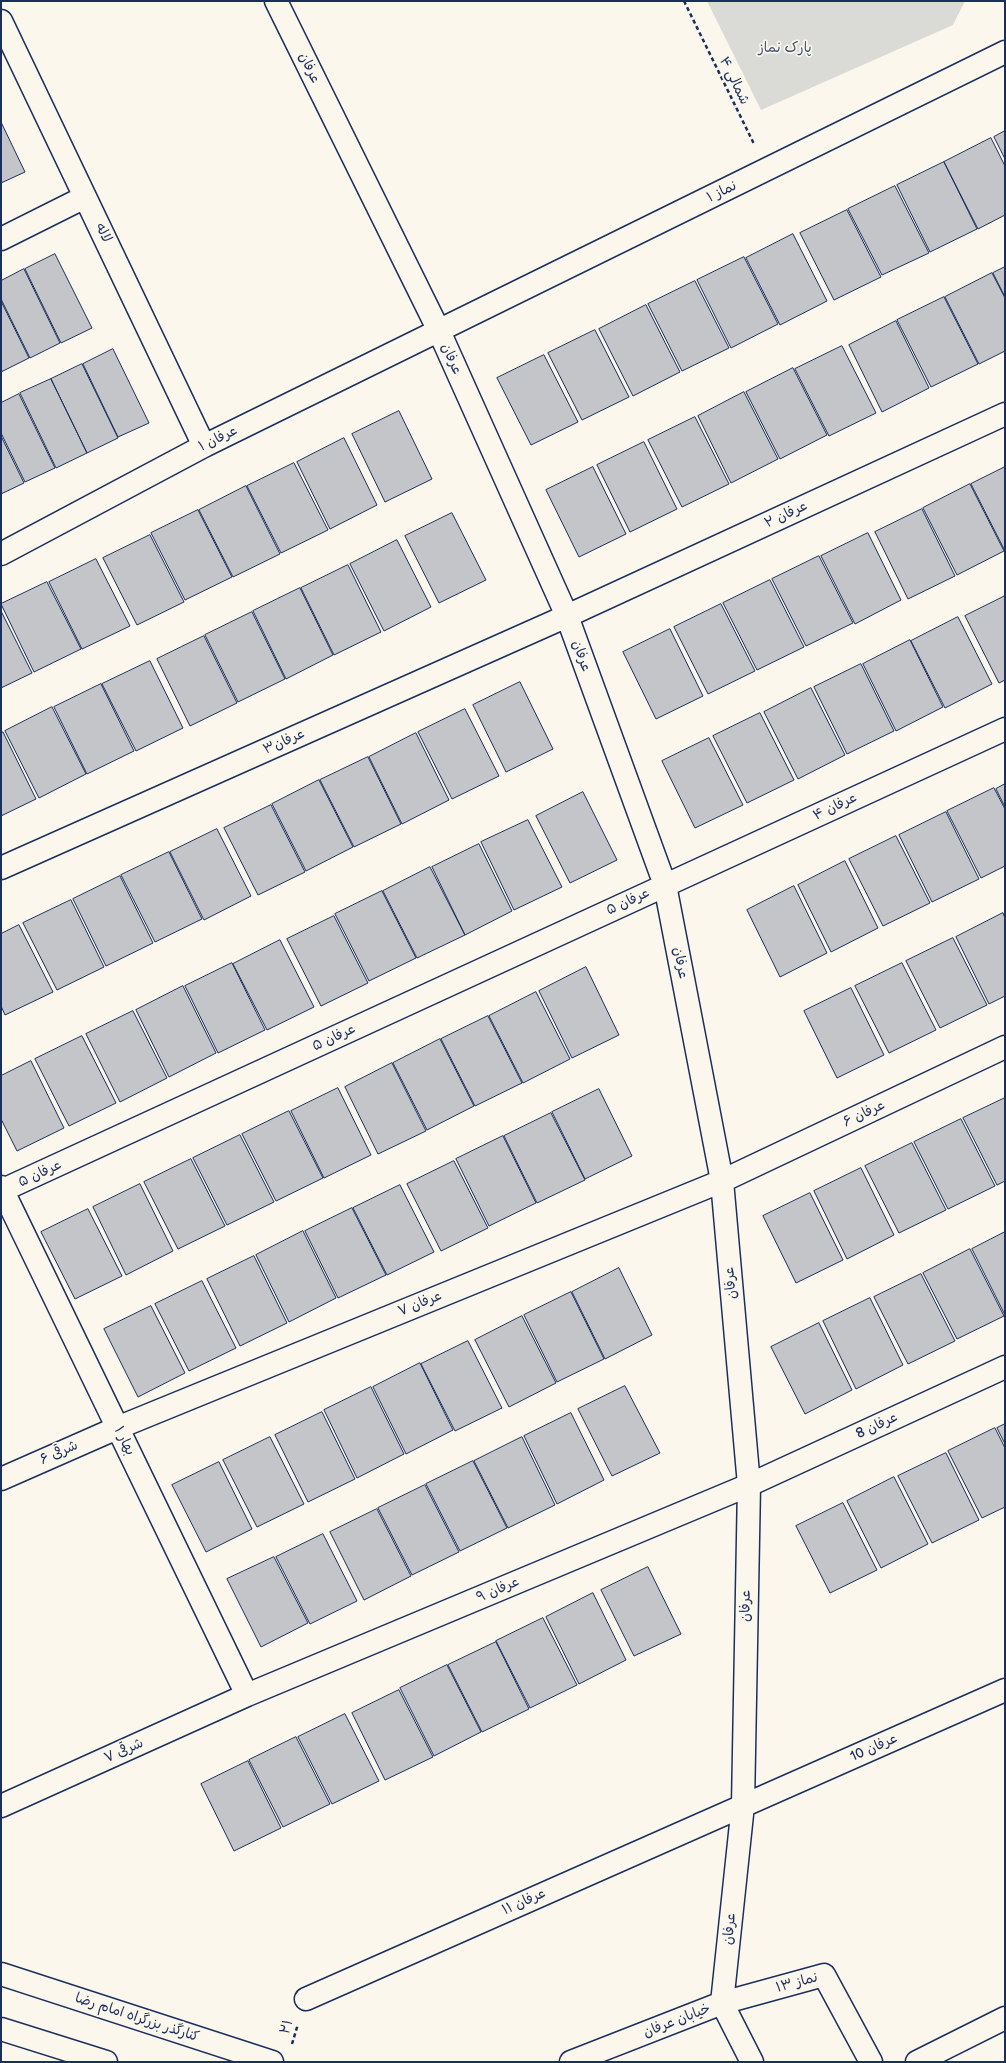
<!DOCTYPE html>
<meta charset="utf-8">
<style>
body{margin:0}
#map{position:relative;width:1006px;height:2063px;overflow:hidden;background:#fbf7ec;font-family:"Balsamiq Sans",sans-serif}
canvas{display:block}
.frame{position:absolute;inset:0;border:2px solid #1b2f5e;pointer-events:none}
</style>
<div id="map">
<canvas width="1006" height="2063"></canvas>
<div class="frame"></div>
</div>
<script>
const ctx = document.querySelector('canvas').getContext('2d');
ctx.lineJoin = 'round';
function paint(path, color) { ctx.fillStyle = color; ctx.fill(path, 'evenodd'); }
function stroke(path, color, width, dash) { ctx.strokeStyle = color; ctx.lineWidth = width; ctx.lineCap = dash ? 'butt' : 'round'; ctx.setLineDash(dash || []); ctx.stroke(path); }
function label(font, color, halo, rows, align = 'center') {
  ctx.font = font + ' "Balsamiq Sans","Playpen Sans Arabic",sans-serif'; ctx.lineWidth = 3.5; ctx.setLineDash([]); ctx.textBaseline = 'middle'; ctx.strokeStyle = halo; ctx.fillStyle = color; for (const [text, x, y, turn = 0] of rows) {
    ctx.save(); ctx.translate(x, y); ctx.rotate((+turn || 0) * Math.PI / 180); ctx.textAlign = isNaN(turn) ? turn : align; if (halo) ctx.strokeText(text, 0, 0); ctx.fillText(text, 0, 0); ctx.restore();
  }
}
paint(new Path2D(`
 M707,1h258l-12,24 -192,85z`), '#dadad7');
const building = new Path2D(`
 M1,122l24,50 -24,11z
 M1005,131v28l-11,-22z
 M991,138l14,28v49l-27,14 -34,-67z
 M944,162l33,67 -47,23 -33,-67z
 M895,186l34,67 -47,22 -34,-66z
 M847,210l34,67 -47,23 -34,-67z
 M793,234l34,67 -47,24 -34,-67z
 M55,254l37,74 -31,15 -36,-74z
 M744,257l34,67 -47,24 -34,-68z
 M1005,267v30l-12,-24z
 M24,269l36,74 -30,15 -29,-59v-18z
 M992,273l13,25v53l-26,13 -34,-67z
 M695,281l34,67 -47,23 -34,-67z
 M944,297l34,67 -47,23 -34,-67z
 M1,301l28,57 -28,14z
 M646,305l34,67 -47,24 -34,-67z
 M896,321l33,67 -47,24 -33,-67z
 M595,330l34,67 -47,23 -34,-67z
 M842,346l34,67 -47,23 -34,-67z
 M113,349l36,74 -31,14 -35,-73z
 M544,355l34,67 -47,23 -34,-67z
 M82,364l36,74 -31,15 -36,-74z
 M793,368l34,67 -47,24 -34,-67z
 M51,379l36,74 -31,15 -36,-75z
 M744,392l34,67 -47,24 -33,-67z
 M19,394l36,74 -30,14 -24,-49v-30z
 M399,411l33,68 -47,23 -33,-68z
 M695,417l34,67 -47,23 -34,-67z
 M1,436l23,47 -23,11z
 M344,438l33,67 -47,24 -33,-67z
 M644,442l33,67 -47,23 -33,-67z
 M294,463l34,67 -47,23 -34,-67z
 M593,467l33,67 -47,23 -33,-67z
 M1005,467v84l-34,-67z
 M970,484l34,67 -47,24 -34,-67z
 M246,486l34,68 -47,23 -34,-67z
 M922,509l33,67 -47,23 -33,-67z
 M198,510l34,67 -47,23 -34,-67z
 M452,513l34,67 -47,23 -34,-67z
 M868,533l33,67 -46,24 -34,-68z
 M150,535l34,67 -47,23 -34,-67z
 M397,540l34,67 -47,24 -34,-67z
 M819,556l34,67 -47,23 -34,-67z
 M96,559l34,67 -48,23 -33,-67z
 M348,565l33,67 -47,23 -33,-67z
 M770,580l34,67 -47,23 -34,-67z
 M47,582l34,67 -47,23 -33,-68z
 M300,588l33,67 -47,24 -33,-68z
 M1005,596v84l-6,3 -34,-67z
 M721,604l34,67 -47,23 -34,-67z
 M1,611l31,62 -31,15z
 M252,612l33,67 -47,23 -33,-67z
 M958,617l34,67 -47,24 -34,-67z
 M670,629l33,67 -47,23 -33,-67z
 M204,636l33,67 -47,23 -33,-67z
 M910,640l33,67 -47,24 -33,-67z
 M150,661l33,67 -47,23 -34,-67z
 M861,664l33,67 -47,23 -33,-67z
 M520,682l33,67 -47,23 -33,-67z
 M101,684l33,67 -47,23 -33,-67z
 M811,688l34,67 -47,24 -34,-67z
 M52,707l34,67 -47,24 -34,-67z
 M465,709l34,67 -47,23 -34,-67z
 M760,713l34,67 -47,23 -34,-67z
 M1,732h2l33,67 -35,17z
 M416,733l33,67 -47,24 -33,-67z
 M709,738l34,67 -48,23 -33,-67z
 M368,757l33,67 -47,23 -34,-67z
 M319,780l34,67 -47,24 -34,-67z
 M1005,784v23l-9,-18z
 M994,788l11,21v57l-24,12 -34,-67z
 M583,792l34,68 -47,23 -34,-67z
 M271,805l34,67 -47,23 -34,-67z
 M946,812l33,67 -47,23 -33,-67z
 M528,820l34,67 -48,23 -33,-68z
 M217,829l34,67 -47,24 -34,-68z
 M896,836l34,67 -47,23 -34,-67z
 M479,844l33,67 -47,24 -33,-68z
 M169,852l33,67 -47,23 -34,-67z
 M845,861l33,67 -47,24 -33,-67z
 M430,867l35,68 -48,23 -34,-67z
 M120,876l33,67 -47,23 -33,-67z
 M794,886l33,67 -47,24 -33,-67z
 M382,891l34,67 -47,23 -34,-67z
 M71,900l33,67 -47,23 -34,-67z
 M1003,913l2,5v78l-16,8 -33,-67z
 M334,916l34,67 -47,23 -34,-67z
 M19,925l34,67 -48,23 -4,-9v-72z
 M953,938l34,67 -47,23 -34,-67z
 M280,940l34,67 -47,23 -34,-66z
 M232,963l33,67 -47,23 -33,-67z
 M902,963l34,67 -47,23 -34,-67z
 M586,967l33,68 -47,23 -33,-67z
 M183,986l33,67 -47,24 -33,-67z
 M851,988l33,67 -47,23 -33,-67z
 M536,992l34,67 -47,24 -34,-67z
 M133,1011l34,67 -47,24 -34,-68z
 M488,1016l34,67 -47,23 -34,-67z
 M82,1036l34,67 -47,23 -34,-67z
 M440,1039l34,67 -47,24 -34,-67z
 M31,1061l33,67 -47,23 -16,-32v-43z
 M392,1063l34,68 -48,23 -33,-67z
 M338,1088l33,67 -47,23 -33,-67z
 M599,1089l33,67 -47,23 -33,-67z
 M1005,1098v83l-8,4 -34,-67z
 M289,1111l34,67 -47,23 -34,-67z
 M551,1113l34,67 -48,23 -33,-67z
 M961,1119l34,67 -47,23 -34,-67z
 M240,1135l34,67 -47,23 -34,-67z
 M503,1136l33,67 -47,23 -33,-67z
 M912,1143l34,67 -47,23 -34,-67z
 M191,1159l34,67 -47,23 -34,-67z
 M454,1161l34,67 -47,23 -34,-67z
 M861,1168l33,67 -47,24 -33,-68z
 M140,1184l33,67 -47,24 -33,-68z
 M400,1185l34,67 -47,23 -34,-67z
 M810,1193l33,67 -47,23 -33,-67z
 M352,1208l34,67 -48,23 -33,-67z
 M88,1209l34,67 -47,23 -34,-67z
 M303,1231l33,67 -47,24 -33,-67z
 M1005,1232v83l-33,-66z
 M970,1249l34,67 -47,23 -34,-66z
 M254,1256l33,67 -47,23 -33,-67z
 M619,1268l33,67 -47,24 -33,-67z
 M921,1274l34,67 -47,23 -34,-67z
 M202,1281l34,67 -47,23 -34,-67z
 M571,1292l33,67 -47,23 -33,-67z
 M870,1298l33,67 -47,24 -33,-68z
 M151,1306l34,67 -47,24 -34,-68z
 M522,1316l34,67 -47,24 -34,-67z
 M819,1323l33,67 -47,24 -34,-67z
 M468,1341l34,67 -47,23 -34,-67z
 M420,1363l33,67 -47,24 -33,-67z
 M625,1386l35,67 -48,23 -34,-67z
 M371,1387l33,67 -47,24 -33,-68z
 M322,1412l33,67 -47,23 -33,-67z
 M571,1413l33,67 -47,24 -33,-68z
 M1005,1424v20l-8,-16z
 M995,1428l10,20v59l-23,11 -34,-67z
 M270,1437l34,67 -47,23 -34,-67z
 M522,1437l33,68 -47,23 -34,-67z
 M946,1453l33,67 -47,23 -34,-67z
 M473,1461l34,67 -47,23 -34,-67z
 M219,1462l33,67 -46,23 -34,-67z
 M894,1477l34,67 -47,24 -34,-67z
 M425,1485l34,67 -47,23 -34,-67z
 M843,1503l34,67 -47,23 -34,-67z
 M377,1509l34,67 -47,24 -34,-68z
 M323,1534l34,67 -47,23 -34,-67z
 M274,1557l34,66 -47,24 -34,-68z
 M648,1567l33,67 -47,22 -33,-66z
 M593,1593l33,67 -47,24 -33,-67z
 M543,1618l34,67 -47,23 -34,-67z
 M496,1642l33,67 -47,23 -34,-67z
 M447,1665l34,67 -47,24 -34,-68z
 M399,1690l34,67 -48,23 -33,-67z
 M345,1714l34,67 -47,23 -34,-67z
 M296,1737l34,67 -47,23 -34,-67z
 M248,1761l33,67 -47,23 -33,-67z`);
paint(building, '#c3c5c9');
stroke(building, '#1b2f5e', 1);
const minor = new Path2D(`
 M276,1l163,330 128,285 98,269 57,296 27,304 -6,320 -21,198
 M1,21l203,425
 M1,239l84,-42
 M1,554l203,-108 801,-394
 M1,868l566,-252 438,-202
 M1,1187l246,508
 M1,1191l1004,-462
 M1,1479l116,-51 605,-247 283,-134
 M1,1806l246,-111 502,-210 256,-118
 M306,1999l699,-309
 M722,2003l30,59
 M571,2062l151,-59 102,-28 47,87
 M917,2062l88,-44`);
const secondary = new Path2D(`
 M1,1974l271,88`);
const trunk = new Path2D(`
 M1,2029l105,33`);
stroke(minor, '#1b2f5e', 25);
stroke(secondary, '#1b2f5e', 25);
stroke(trunk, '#1b2f5e', 25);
stroke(new Path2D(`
 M684,1l70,143
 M292,2044l6,-20`), '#1b2f5e', 2.5, [4, 3]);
stroke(minor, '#fbf7ec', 22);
stroke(secondary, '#fbf7ec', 22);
stroke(trunk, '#fbf7ec', 22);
label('14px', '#415176', '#fbf7ec', [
 ["پارک نماز",785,48]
]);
label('14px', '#1b2f5e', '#fbf7ec', [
 ["عرفان",309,68,64],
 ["۴ شمالی",734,81,64],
 ["نماز ۱",722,192,-26],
 ["لاله",103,233,64],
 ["عرفان",451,359,66],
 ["عرفان ۱",218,439,-26],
 ["عرفان ۲",786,515,-25],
 ["عرفان",581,656,70],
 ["عرفان۳",284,742,-24],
 ["عرفان ۴",835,807,-25],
 ["عرفان ۵",628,902,-25],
 ["عرفان",680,963,79],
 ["عرفان ۵",334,1038,-25],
 ["عرفان ۶",864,1114,-25],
 ["عرفان ۵",40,1174,-25],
 ["عرفان",731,1283,-95],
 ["عرفان ۷",420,1304,-22],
 ["عرفان 8",877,1426,-25],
 ["بهار ۱",124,1441,64],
 ["شرقی ۶",59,1453,-24],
 ["عرفان ۹",498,1590,-23],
 ["عرفان",746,1606,-89],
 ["عرفان 10",874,1748,-24],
 ["شرقی ۷",124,1751,-24],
 ["عرفان ۱۱",524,1902,-24],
 ["عرفان",730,1929,-84],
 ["نماز ۱۳",797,1983,-15],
 ["کنارگذر بزرگراه امام رضا",137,2018,18],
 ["خیابان عرفان",677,2021,-21],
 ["۲۱",287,2027,-73]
]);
</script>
